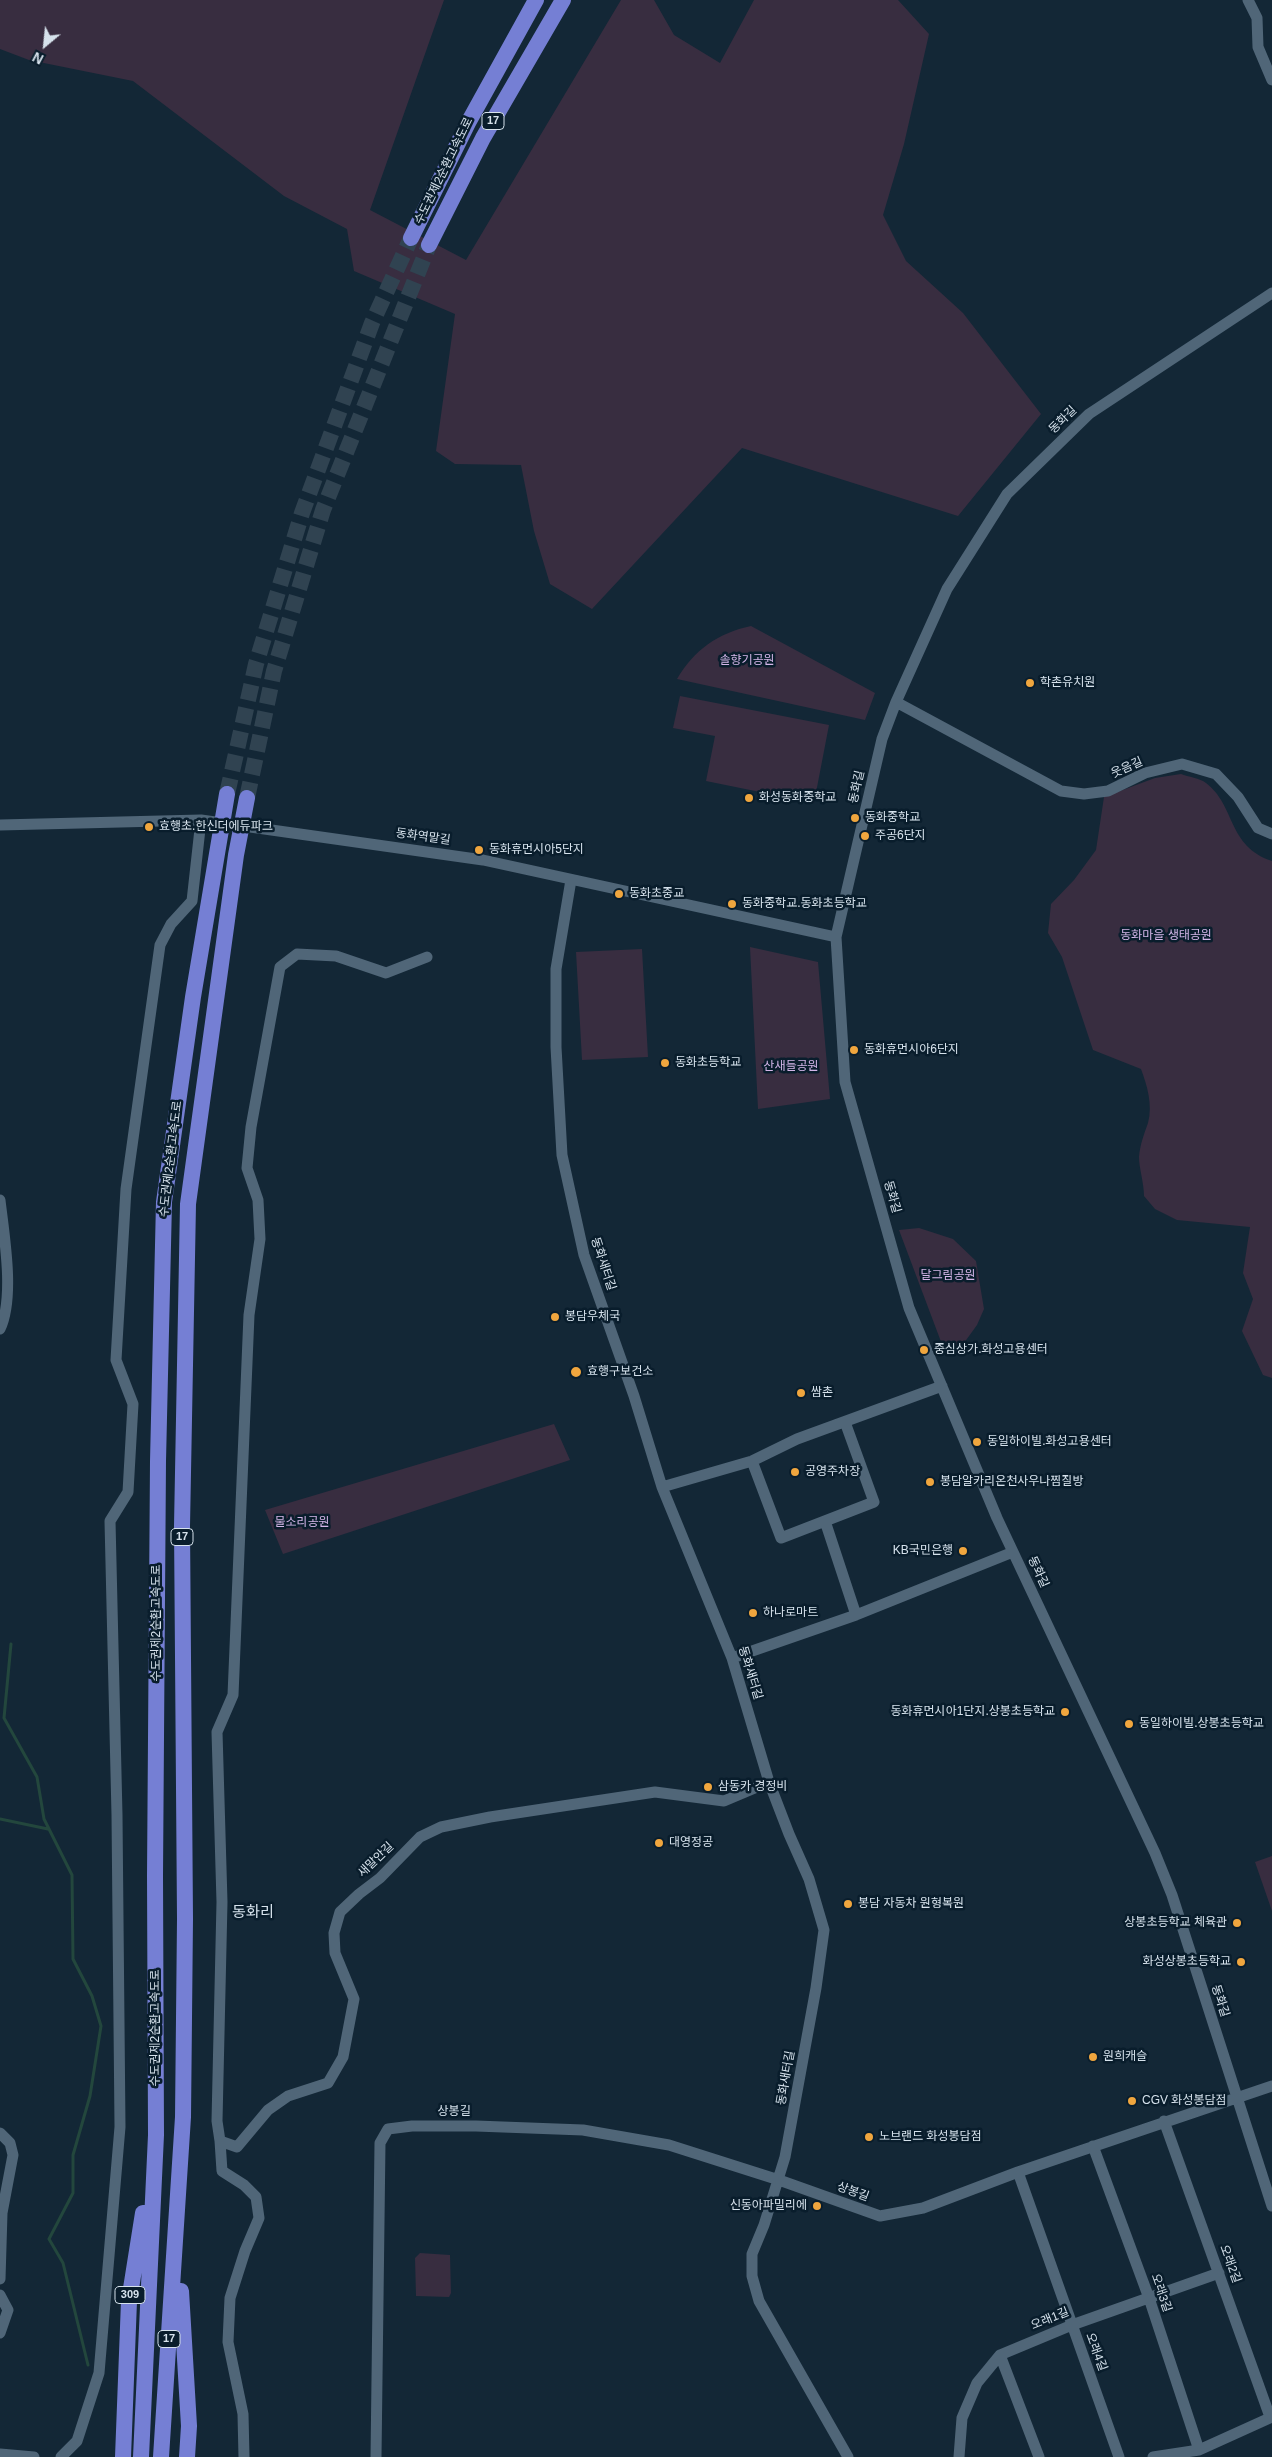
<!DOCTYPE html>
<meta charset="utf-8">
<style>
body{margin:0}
#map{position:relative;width:1272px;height:2457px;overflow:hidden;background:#132736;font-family:Arial,sans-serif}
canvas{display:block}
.north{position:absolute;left:20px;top:20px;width:50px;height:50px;-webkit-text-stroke:4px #091d2c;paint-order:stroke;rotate:208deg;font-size:14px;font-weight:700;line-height:20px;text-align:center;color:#d6e2ec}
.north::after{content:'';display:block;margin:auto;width:18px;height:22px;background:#d6e2ec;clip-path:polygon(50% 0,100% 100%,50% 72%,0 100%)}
</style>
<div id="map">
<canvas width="1272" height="2457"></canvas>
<div class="north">N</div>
</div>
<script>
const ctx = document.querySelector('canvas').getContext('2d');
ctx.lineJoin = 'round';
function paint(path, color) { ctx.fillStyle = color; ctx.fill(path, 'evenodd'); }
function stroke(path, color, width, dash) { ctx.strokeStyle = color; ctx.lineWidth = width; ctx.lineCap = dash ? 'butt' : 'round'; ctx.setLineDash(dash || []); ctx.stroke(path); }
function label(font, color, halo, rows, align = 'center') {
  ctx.font = font + ' Arial,"Noto Sans KR",sans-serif'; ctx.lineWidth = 5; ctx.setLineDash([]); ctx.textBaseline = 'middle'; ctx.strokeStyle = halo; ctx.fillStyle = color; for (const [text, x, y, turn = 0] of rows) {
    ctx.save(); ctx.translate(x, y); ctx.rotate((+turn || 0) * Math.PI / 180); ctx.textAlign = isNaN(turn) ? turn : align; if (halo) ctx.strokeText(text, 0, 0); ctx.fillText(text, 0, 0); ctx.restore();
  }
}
paint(new Path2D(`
 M0,0h444l-74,210 96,50 155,-260h33l20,35 46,28 34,-63h144l31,34 -25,110 -21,71 23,46 57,52 78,101 -83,102 -216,-68 -150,161 -42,-25 -16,-53 -13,-66 -66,-1 -19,-13 19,-137 -101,-43 -7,-42 -63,-33 -151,-115 -104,-21 -29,-11z
 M751,626l124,67 -10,27 -188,-41c17,-29 41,-46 74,-53z
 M680,696l149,29 -15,78 -108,-22 9,-45 -42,-8z
 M1181,774c7,3 19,4 25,9 30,23 21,63 66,78v517l-9,-3 -21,-44 11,-32 -10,-26 7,-46 -73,-7 -22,-11 -11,-13c0,-13 -5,-28 -5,-39 1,-12 5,-23 9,-34 5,-18 -1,-38 -7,-54l-48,-19 -31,-93 -14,-24 3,-29 23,-24 22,-30 8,-53 51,-19z
 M750,947l68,15 12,137 -72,10z
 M642,949l6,108 -66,3 -6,-108z
 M919,1228l34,11 23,22 8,48 -7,16 -13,18 -18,12 -47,-125z
 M554,1424l16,36 -287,94 -18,-44z
 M1272,1856v55l-17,-49z
 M420,2253l30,2 1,38 -2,4 -33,-1 -1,-38z`), '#382d40');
stroke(new Path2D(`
 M11,1644l-7,74 33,59 7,42 28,56 1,84 19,37 9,30 -11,70 -17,59v38l-24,46 14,24 25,102
 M0,1819l48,10`), '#23473d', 3);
stroke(new Path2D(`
 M227,794l29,-130 46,-151 70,-190 39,-85
 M247,798l27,-127 49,-161 106,-265`), '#304351', 16, [16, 8]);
stroke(new Path2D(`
 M1248,0l9,18 1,29 14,33
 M1272,293l-183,121 -82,80 -60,95 -51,113 -14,37 -46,198 9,145 64,226 88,210 158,335 17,42 100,311
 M896,702l165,89 23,3 24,-3 37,-18 37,-9 34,10 22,23 20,31 14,6
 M0,825l201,-5 282,40 353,77
 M571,880l-15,89v78l6,108 22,100 50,141 28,91 70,171 37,124 20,52 20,45 15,51 -8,58 -31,169 -21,68 -12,29v22l7,25 89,156
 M0,1200c4,35 15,97 0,129
 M752,1461l29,77 93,-36 -29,-80
 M662,1487l90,-26 45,-22 145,-53
 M825,1521l31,94
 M732,1658l124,-43 157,-63
 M1164,2121l106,296
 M0,2133l10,10 3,12 -11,58 -2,66
 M220,2141l-3,-20 5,-219 -5,-170 16,-37 16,-380 11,-76 -2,-39 -11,-32 4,-41 29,-160 17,-13 39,2 50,17 41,-16
 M1093,2146l56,152 50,152
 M1018,2172l101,285
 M0,2295l8,15 -8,23
 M1000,2355l39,102
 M0,2454l34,3
 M61,2457l16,-16 22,-68 21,-246 -3,-312 -7,-294 18,-29 5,-88 -17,-44 10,-171 34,-244 11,-21 21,-23 9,-81
 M244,2457l-1,-43 -15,-72 2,-44 15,-47 14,-33 -3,-21 -12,-12 -22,-14 -2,-30 17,6 31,-37 20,-14 40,-13 15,-26 11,-58 -19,-46 -1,-20 6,-21 19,-18 21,-16 40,-41 21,-10 49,-10 165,-25 69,9 45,-19
 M376,2457l4,-314 8,-14 24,-3h64l107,4 86,15 110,35 101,36 43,-8 95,-36 254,-86
 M959,2457l3,-39 15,-35 23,-28 72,-30 147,-52
 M1153,2457l46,-7 73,-33`), '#506678', 11);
stroke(new Path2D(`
 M411,238l57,-115 68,-123
 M429,245l54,-107 80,-138
 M181,2291l8,135 -2,31
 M123,2457l6,-156 14,-88
 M141,2457l15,-322 -1,-260 3,-414 6,-259 29,-205 34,-203
 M161,2457l22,-340 2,-198 -3,-393 6,-322 48,-349 11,-57`), '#757fd4', 16);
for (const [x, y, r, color] of [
 [1030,683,5,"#f0a63e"],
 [749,798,5,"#f0a63e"],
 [855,818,5,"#f0a63e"],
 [149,827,5,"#f0a63e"],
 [865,836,5,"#f0a63e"],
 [479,850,5,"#f0a63e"],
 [619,894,5,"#f0a63e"],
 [732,904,5,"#f0a63e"],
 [854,1050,5,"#f0a63e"],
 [665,1063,5,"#f0a63e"],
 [555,1317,5,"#f0a63e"],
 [924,1350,5,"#f0a63e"],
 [576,1372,6,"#f0a63e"],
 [801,1393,5,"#f0a63e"],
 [977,1442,5,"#f0a63e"],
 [795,1472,5,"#f0a63e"],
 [930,1482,5,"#f0a63e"],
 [963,1551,5,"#f0a63e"],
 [753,1613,5,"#f0a63e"],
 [1065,1712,5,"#f0a63e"],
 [1129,1724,5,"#f0a63e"],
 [708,1787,5,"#f0a63e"],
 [659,1843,5,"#f0a63e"],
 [848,1904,5,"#f0a63e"],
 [1237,1923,5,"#f0a63e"],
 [1241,1962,5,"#f0a63e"],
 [1093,2057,5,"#f0a63e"],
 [1132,2101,5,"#f0a63e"],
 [869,2137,5,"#f0a63e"],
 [817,2206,5,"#f0a63e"]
]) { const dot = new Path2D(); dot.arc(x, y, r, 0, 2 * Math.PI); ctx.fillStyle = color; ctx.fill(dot); stroke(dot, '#091d2c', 2); }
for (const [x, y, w] of [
 [493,121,22],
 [182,1537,22],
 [130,2295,30],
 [169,2339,22]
]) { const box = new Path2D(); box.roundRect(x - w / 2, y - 8.5, w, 17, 4); ctx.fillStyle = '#091d2c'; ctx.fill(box); stroke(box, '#d6e2ec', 1); }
label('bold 11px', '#d6e2ec', null, [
 ["17",493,121],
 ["17",182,1537],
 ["309",130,2295],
 ["17",169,2339]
]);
label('12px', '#d6e2ec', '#091d2c', [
 ["수도권제2순환고속도로",444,171,-64],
 ["동화길",1063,420,-44],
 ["웃음길",1127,768,-24],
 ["동화길",857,787,-77],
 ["동화역말길",423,837,8],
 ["수도권제2순환고속도로",171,1159,-83],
 ["동화길",892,1197,74],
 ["동화새터길",603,1264,72],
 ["동화길",1038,1572,65],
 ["수도권제2순환고속도로",157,1623,-90],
 ["동화새터길",750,1673,73],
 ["새말안길",376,1860,-44],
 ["동화길",1220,2001,72],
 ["수도권제2순환고속도로",156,2028,-90],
 ["동화새터길",786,2078,-80],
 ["상봉길",454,2112],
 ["상봉길",853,2192,20],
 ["오래2길",1230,2264,70],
 ["오래3길",1161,2293,71],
 ["오래1길",1050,2319,-22],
 ["오래4길",1096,2352,70]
]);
label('12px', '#d4b6e8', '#091d2c', [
 ["솔향기공원",747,661],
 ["동화마을 생태공원",1166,936],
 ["산새들공원",791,1067],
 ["달그림공원",948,1276],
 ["물소리공원",302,1523]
]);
label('12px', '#d6e2ec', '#091d2c', [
 ["학촌유치원",1040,683],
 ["화성동화중학교",759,798],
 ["동화중학교",865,818],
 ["효행초.한신더에듀파크",159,827],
 ["주공6단지",875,836],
 ["동화휴먼시아5단지",489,850],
 ["동화초중교",629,894],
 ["동화중학교.동화초등학교",742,904],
 ["동화휴먼시아6단지",864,1050],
 ["동화초등학교",675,1063],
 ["봉담우체국",565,1317],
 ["중심상가.화성고용센터",934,1350],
 ["효행구보건소",587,1372],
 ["쌈촌",811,1393],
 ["동일하이빌.화성고용센터",987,1442],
 ["공영주차장",805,1472],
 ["봉담알카리온천사우나찜질방",940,1482],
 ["KB국민은행",953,1551,"right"],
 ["하나로마트",763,1613],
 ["동화휴먼시아1단지.상봉초등학교",1055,1712,"right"],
 ["동일하이빌.상봉초등학교",1139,1724],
 ["삼동카 경정비",718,1787],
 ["대영정공",669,1843],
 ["봉담 자동차 원형복원",858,1904],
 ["상봉초등학교 체육관",1227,1923,"right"],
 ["화성상봉초등학교",1231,1962,"right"],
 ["원희캐슬",1103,2057],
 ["CGV 화성봉담점",1142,2101],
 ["노브랜드 화성봉담점",879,2137],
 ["신동아파밀리에",807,2206,"right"]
], 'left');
label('15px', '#d6e2ec', '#091d2c', [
 ["동화리",253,1913]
]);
</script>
